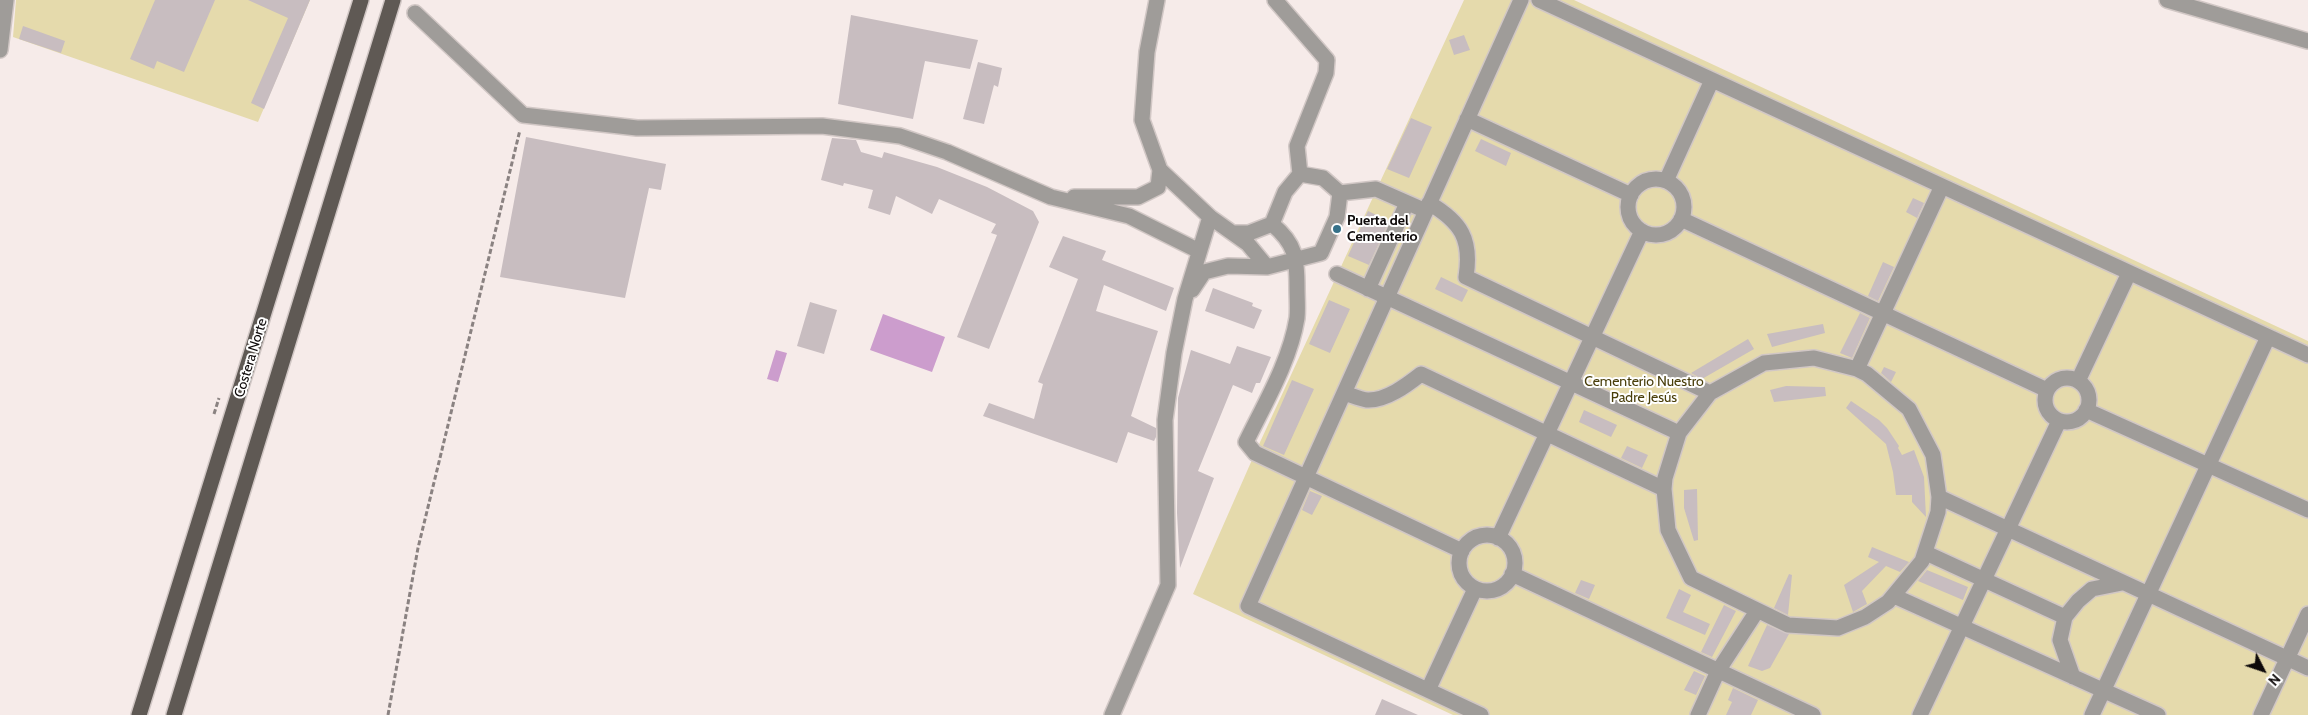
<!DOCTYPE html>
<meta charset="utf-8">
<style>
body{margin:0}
#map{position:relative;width:2308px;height:715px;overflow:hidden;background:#f6ebe9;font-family:Cabin,sans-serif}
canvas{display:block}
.north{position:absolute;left:2238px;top:645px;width:50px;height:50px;-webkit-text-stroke:4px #fff;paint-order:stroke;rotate:131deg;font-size:14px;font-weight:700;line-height:20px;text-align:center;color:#0e0a0a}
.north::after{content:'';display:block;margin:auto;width:18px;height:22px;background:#0e0a0a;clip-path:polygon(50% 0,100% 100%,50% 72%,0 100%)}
</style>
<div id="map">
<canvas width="2308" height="715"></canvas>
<div class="north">N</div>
</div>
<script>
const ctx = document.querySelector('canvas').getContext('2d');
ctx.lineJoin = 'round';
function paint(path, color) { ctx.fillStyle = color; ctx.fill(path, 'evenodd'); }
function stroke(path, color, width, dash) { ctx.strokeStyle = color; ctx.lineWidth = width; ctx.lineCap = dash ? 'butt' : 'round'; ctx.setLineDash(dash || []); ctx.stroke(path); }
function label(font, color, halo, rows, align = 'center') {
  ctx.font = font + ' Cabin,sans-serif'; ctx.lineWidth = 4; ctx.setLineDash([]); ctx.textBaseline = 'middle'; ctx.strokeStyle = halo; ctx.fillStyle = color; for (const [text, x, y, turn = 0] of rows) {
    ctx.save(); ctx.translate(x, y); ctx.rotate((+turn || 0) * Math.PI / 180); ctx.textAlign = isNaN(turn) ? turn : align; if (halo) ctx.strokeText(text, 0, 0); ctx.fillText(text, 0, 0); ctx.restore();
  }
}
paint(new Path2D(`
 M16,0h294l-52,122 -245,-85z
 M1464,0h110l734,341v374h-855l-260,-121 62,-141z`), '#e5daac');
paint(new Path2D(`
 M883,314l62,23 -13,35 -62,-22z
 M776,350l11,3 -9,29 -11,-3z`), '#cc9dcd');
paint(new Path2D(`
 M155,0h60l-31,72 -27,-11 -3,8 -24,-10z
 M248,0h62l-46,109 -13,-6 37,-85z
 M851,15l127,25 -8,29 -45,-8 -12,58 -75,-15z
 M23,26l42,15 -4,12 -42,-14z
 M1464,35l6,15 -16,5 -5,-15z
 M978,62l24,6 -4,19 -4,-2 -10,39 -21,-5z
 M1411,118l21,9 -23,51 -22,-9z
 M526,137l140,27 -5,26 -12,-2 -24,110 -125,-21z
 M832,138l24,2 5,12 21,6 2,-6 53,15 50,20 46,24 6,11 -50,127 -32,-12 40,-102 -6,-2 5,-9 -57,-25 -7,15 -36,-18 -6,19 -22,-7 5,-18 -29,-7 -1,3 -22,-6z
 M1481,139l30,14 -5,13 -31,-15z
 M1913,198l11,5 -7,15 -11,-6z
 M1368,211l21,10 -20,44 -21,-9z
 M1063,236l43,15 -4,9 72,28 -8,23 -62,-26 -8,26 62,20 -27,85 25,12v9l-2,4 -26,-9 -11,31 -134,-47 6,-13 45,16 9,-35 -5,-2 40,-103 -29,-12z
 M1883,262l11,5 -16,34 -10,-5z
 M1441,277l27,13 -6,12 -27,-13z
 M1213,288l40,15 -1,3 10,4 -8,19 -49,-18z
 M1329,300l21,9 -20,44 -21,-9z
 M810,302l27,8 -13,44 -27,-8z
 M1860,313l10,5 -18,40 -12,-5z
 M1823,324l2,9 -53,14 -5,-13z
 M1748,339l6,10 -52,30 -11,-6z
 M1237,346l34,11 -11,26h-4l-4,10 -19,-8 -35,86 16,7 -34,90 -3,-55 1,-115 13,-48 39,14z
 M1884,367l12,5 -5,10 -10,-9z
 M1292,380l22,9 -30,66 -21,-9z
 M1786,386l39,1 1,9 -52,6 -4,-12z
 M1851,401l28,19 8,8 12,18 -1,2 4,7 12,-5 10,27 2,40 -14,-15v-7h-16l-3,-23 -7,-28 -40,-36z
 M1584,410l33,15 -6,12 -32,-15z
 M1627,446l21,9 -6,13 -21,-10z
 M1697,489l1,51 -4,1 -10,-33v-18z
 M1310,491l12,5 -10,19 -10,-5z
 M1872,547l37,15 -9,10 -14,-6 -24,25 5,13 -14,8 -9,-27 35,-23 -11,-5z
 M1927,570l41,17 -5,13 -45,-19z
 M1789,574l3,1 -4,40 -14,-7z
 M1581,580l14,5 -6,14 -14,-6z
 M1679,589l12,6 -8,17 27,12 -5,11 -39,-17z
 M1724,605l12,6 -24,46 -11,-5z
 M1767,625l22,9 -19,34 -8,3 -14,-5z
 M1694,671l11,5 -9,19 -12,-5z
 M1733,688l25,12 -7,15h-25l6,-13 -4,-2z
 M1382,699l36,16h-43z`), '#c8bdc0');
const minor = new Path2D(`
 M1157,0l-10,52 -5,68 18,50 50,47 38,27 19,23 54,-14 16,-36 3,-24
 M1275,0l52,60 -1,13 -29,73 3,28 -15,18 -13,32c24,20 25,34 25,64 0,10 1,21 0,30 -7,43 -32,85 -51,124l9,11 207,98
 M1539,0l769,355
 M2167,0l141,41
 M415,13l108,102 114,13 185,-2 78,10 47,16 104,45 78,19 70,35
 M0,50l6,-50
 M1467,119l164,76
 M1300,174l23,4 17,15 36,-4 50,22
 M1628 207a28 28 0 1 1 56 0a28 28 0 1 1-56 0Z
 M1666,181l46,-101
 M1074,197h64l20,-10 2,-17
 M1429,203c32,19 43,36 37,74l244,116
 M1681,219l366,171
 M1233,233h16l23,-9
 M1337,274l342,159
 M1368,289l39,-86
 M1192,290l12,-18 24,-6 39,1
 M1814,358l43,11 10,5 42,35 24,46 6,42 -1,15 -16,49 -34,41 -23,15 -27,11 -50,-3 -97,-47 -23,-48 -4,-41 1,-11 14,-45 31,-40 54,-30z
 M1857,369l85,-183
 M2045 400a22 22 0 1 1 44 0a22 22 0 1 1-44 0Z
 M2078,381l51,-108
 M1344,393c7,2 16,6 23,7 19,1 40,-15 54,-26l243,115
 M2086,410l222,100
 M1939,497l369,171
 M1459 563a28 28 0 1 1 56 0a28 28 0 1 1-56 0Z
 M1498,538l144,-307
 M1926,553l139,64
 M1512,574l301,141
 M1894,596l264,119
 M2073,677l-13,-37 5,-23 13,-16 14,-12 30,-6
 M1428,690l47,-101
 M1112,715l56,-130 -3,-165 9,-67 11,-54 25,-82
 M1481,715l-233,-109 273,-606
 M1698,715l20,-44 39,-60
 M1920,715l139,-294
 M2092,715l176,-378
 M2261,715l47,-101`);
const major = new Path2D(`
 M139,715l222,-715
 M174,715l219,-715`);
stroke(minor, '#d1c7c5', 18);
stroke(major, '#d1c7c5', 18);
stroke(new Path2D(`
 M214,414l5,-16
 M388,715l30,-167 102,-418`), '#8a8281', 3, [5, 2.5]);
stroke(minor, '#9f9c99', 15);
stroke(major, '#5f5954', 15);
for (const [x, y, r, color] of [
 [1337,229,5,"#367189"]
]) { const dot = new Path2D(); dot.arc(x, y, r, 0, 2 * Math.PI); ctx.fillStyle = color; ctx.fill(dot); stroke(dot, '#fff', 2); }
label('bold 14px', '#0e0a0a', '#fff', [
 ["Puerta del",1347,221],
 ["Cementerio",1347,237]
], 'left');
label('14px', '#0e0a0a', '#fff', [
 ["Costera Norte",251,358,-73]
]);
label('14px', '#493e0a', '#fff', [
 ["Cementerio Nuestro",1644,382],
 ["Padre Jesús",1644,398]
]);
</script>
